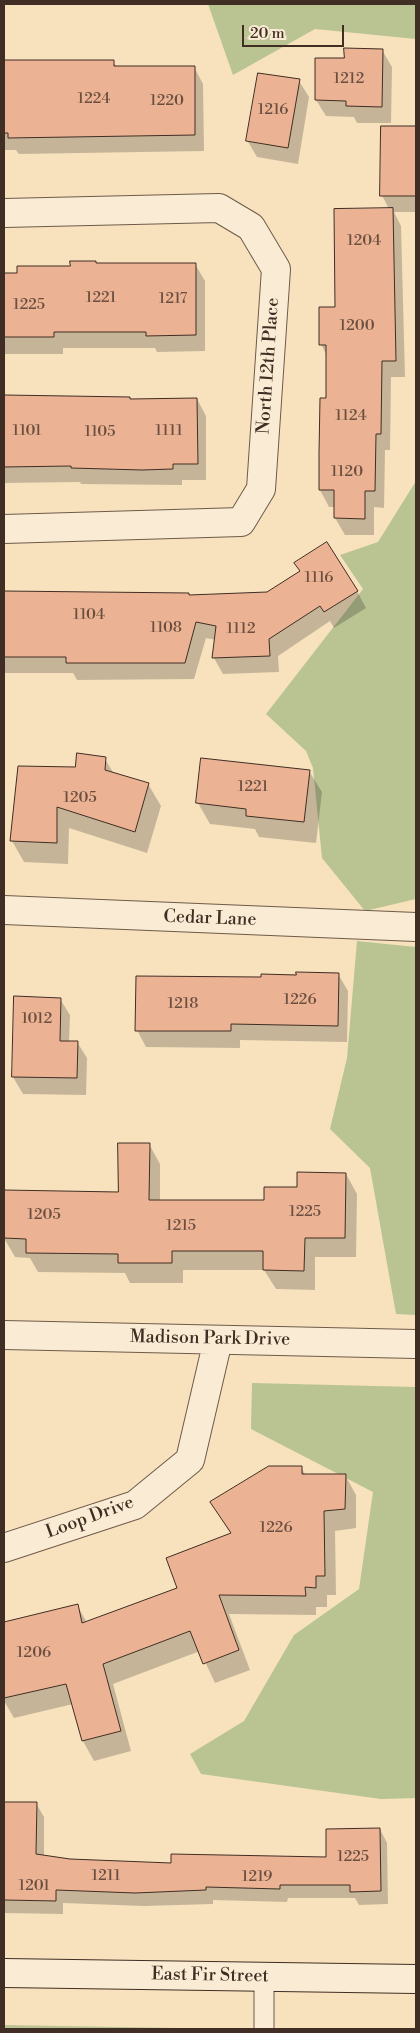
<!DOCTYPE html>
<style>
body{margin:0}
#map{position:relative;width:420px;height:2033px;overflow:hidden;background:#f7e2bd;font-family:"Libre Bodoni",serif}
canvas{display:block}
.frame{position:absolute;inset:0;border:5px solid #402d23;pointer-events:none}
.scale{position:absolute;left:242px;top:25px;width:102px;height:22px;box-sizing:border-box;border:2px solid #402d23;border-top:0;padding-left:6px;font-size:15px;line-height:18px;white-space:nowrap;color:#402d23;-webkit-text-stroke:4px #faecd4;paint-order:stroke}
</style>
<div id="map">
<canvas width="420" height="2033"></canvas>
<div class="frame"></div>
<div class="scale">20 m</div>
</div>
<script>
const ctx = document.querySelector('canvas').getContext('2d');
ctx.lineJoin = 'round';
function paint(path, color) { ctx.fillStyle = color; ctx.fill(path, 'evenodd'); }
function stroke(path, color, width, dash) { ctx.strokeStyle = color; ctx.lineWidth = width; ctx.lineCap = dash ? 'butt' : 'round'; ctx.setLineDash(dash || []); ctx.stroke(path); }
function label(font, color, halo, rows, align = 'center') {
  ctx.font = font + ' "Libre Bodoni",serif'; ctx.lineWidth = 5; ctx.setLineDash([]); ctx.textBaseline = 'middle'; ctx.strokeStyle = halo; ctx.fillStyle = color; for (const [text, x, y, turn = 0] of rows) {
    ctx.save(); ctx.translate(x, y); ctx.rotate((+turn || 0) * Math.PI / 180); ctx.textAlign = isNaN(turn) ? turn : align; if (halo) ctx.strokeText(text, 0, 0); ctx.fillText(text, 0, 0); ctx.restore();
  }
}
paint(new Path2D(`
 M208,4h208v35l-101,-10 -82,46z
 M416,481v418l-51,12 -43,-53 -9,-90 -7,-17 -40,-37 97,-125 -23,-34 38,-13z
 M357,941l59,6v368l-20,-1 -26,-146 -40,-39 17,-71z
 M252,1383l164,4v411l-35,1 -180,-25 -11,-20 54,-33 50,-86 65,-46 14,-97 -122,-63z
 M4,2025l231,4h-231z`), '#bac493');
paint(new Path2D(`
 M382,50l10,17 -1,56h-34l-3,-6 -28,-1 -10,-16 29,-41z
 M4,62h109l4,5h77l9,17 1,67 -185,3 -3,-4h-12z
 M299,81l10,16 -11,67 -41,-7 -10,-17z
 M382,127h34v85h-22l7,14 4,151h-14l-1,73h-5l-1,58 -10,-1v28h-29l-10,-17v-11h-6l-9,-17 2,-91h5v-43l-6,-12 16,-36 52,-99 -7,-14z
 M95,262l2,3 98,-1 10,17v70l-48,1 -2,-4h-92v6h-58l-1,-79 67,-8z
 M4,397l125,1 1,2 67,-1 9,17v64h-24v5l-101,-1 -1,-2 -76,1z
 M357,591l9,17 -32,20 -4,-7 -52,35 1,16 -56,2 -9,-16 2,-18 -10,-2 -12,41 -117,1 -4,-7h-69v-81h107l79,4z
 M105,759l9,15 34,10 13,22 -14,47 -78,-25 -1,36 -44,-2 -12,-21 64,-73z
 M309,771l13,21 -6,51 -57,-6 -4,-8 -45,-5 -12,-21z
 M338,974l10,17 -1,51 -107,-2v8l-94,-1 -9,-17 125,-52 1,-3z
 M60,999l10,16 -1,27h8l10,16 -1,37 -63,-1 -10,-17z
 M149,1144l11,20v38l105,-1 33,-12 48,-15 11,20 -1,63h-41v33l-39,-1 -12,-19h-81v13h-53l-5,-10 -87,-1 -8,-14 -15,-1 -11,-19 1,-47 114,2z
 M301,1467l5,9 39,-1 11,20v33l-21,3 1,64h-9v12h-11v8l-87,-1 21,56 -35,13 -15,-32 -87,33 18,67 -37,10 -11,-20 -10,-37 -59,14 -10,-17v-78l73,-18 10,18 92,-34 52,-55 -19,-31z
 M4,1803h32l8,14v40l26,3 102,4 155,-5 53,-30 7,14 1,61 -29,1 -4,-7h-67l-1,4 -74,-2v4l-69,2 -81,-3v11l-59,-1z`), '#0003');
const building = new Path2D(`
 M344,48l39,1 -1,58 -36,-1v-5l-31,-1v-42h29z
 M4,60h110v6h81v69l-187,3v-5h-4z
 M258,73l42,6 -12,69 -42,-7z
 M381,126h35v70h-36z
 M393,208l3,153h-14l-1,73h-5l-1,57h-10v28l-31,-1v-28h-15v-37l1,-55h6v-53h-7v-38h16l-1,-98z
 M70,261h26v2h100v72l-50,1v-4h-92v5h-50v-64h13v-7h53z
 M4,395l126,2v2l67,-1 1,66h-25v5l-31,1 -71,-2v-2l-67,1z
 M327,542l31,49 -34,21 -4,-6 -51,33 1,17 -58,2 4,-32 -20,-4 -11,41h-119v-6h-62v-66l185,2v2l78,-3 33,-21 -6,-8z
 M77,753l29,4 -1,13 44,13 -14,49 -78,-25v36l-47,-2 8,-75 57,1z
 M201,758l109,12 -6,52 -58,-6v-7l-50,-6z
 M296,972l43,1 -1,53 -107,-2v7h-96l1,-55 125,1v-3l35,1z
 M14,996l47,2 -1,43h18l-1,37 -65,-1z
 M118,1143h32l-1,57h115v-13h33v-15l49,1 -1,65h-40l-1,33 -41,-1v-19h-91v12h-54v-9l-92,-1v-14l-22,-1v-48l114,2z
 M269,1466h33v8h44l-1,35 -21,2 1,65h-9v12l-11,-1 1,9 -87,-1 20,55 -36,14 -13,-33 -87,33 18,67 -39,10 -16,-57 -62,14v-76l74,-18 4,19 95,-35 -11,-30 65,-25 -21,-31z
 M4,1802h33l-1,52 34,5 101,4v-9l155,3v-28l54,-1 1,63 -31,1v-7h-70v4l-74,-2v3l-71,3 -79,-3v11l-52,-1z`);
paint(building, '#ebb393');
stroke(building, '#402d23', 1);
const lane = new Path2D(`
 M264,2029v-51`);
const street = new Path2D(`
 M4,213l215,-5 32,19 25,42 -15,220 -20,33 -237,7
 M4,910l412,17
 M4,1335l412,9
 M4,1548l131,-43 55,-45 28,-120`);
const secondary = new Path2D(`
 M4,1973l412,6`);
stroke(lane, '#6e5a4a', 21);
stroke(street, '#6e5a4a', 30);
stroke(secondary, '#402d23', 30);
stroke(lane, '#faecd4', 19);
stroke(street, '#faecd4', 28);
stroke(secondary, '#faecd4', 28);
label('15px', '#6b4e3f', null, [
 ["1212",349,79],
 ["1224",94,99],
 ["1220",167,101],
 ["1216",273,110],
 ["1204",364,241],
 ["1221",101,298],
 ["1217",173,299],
 ["1225",29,305],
 ["1200",357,326],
 ["1124",351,416],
 ["1101",27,431],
 ["1111",169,431],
 ["1105",100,432],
 ["1120",347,472],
 ["1116",319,578],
 ["1104",89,615],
 ["1108",166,628],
 ["1112",241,629],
 ["1221",253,787],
 ["1205",80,798],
 ["1226",300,1000],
 ["1218",183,1004],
 ["1012",37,1019],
 ["1225",305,1212],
 ["1205",44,1215],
 ["1215",181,1226],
 ["1226",276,1528],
 ["1206",34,1653],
 ["1225",353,1857],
 ["1211",106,1876],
 ["1219",257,1877],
 ["1201",34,1886]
]);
label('18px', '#402d23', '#faecd4', [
 ["North 12th Place",269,366,-86],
 ["Cedar Lane",210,919,2],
 ["Madison Park Drive",210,1339,1],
 ["Loop Drive",90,1518,-20],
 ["East Fir Street",210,1976,1]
]);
</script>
